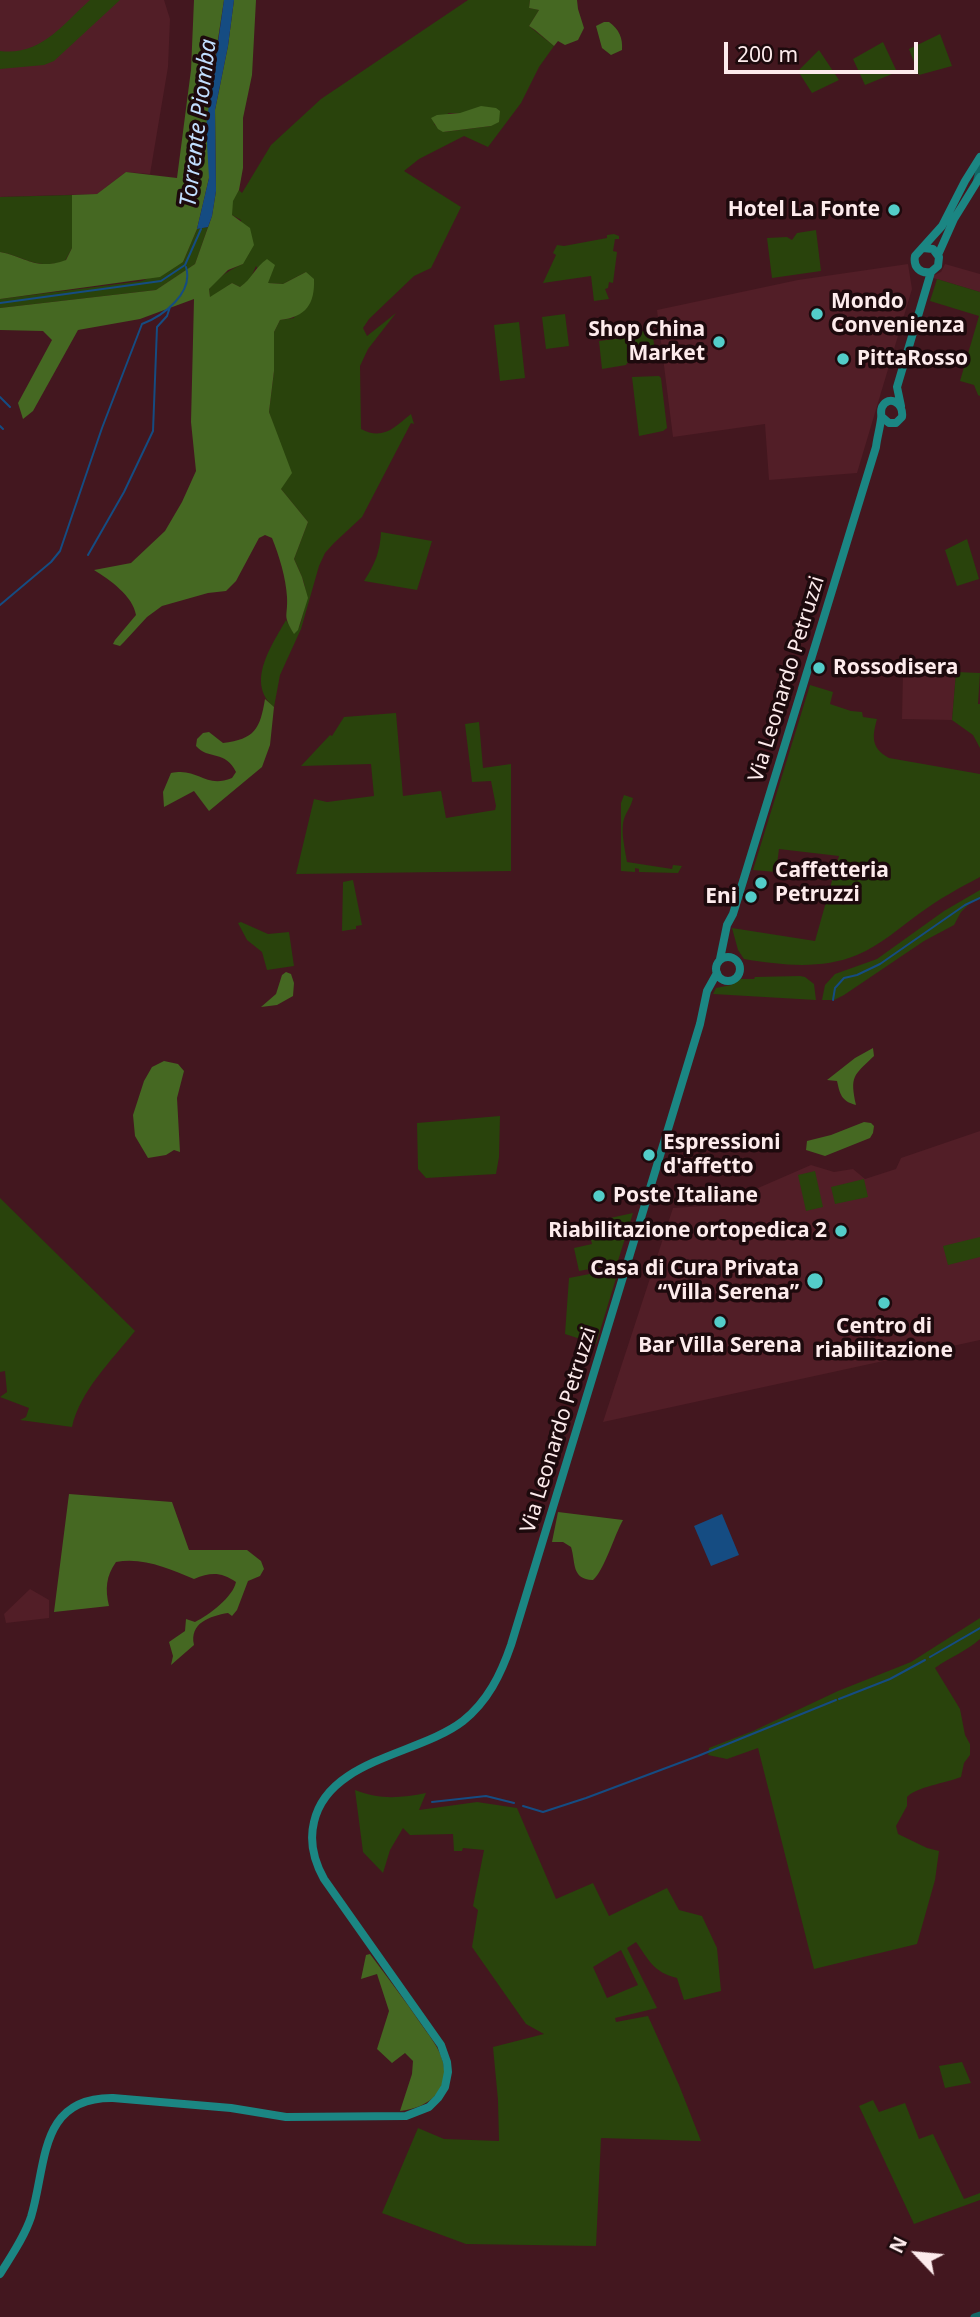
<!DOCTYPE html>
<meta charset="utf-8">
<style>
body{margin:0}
#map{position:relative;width:980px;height:2317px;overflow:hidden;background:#43171f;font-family:"Noto Sans",sans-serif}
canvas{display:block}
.north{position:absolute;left:882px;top:2219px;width:70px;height:70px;-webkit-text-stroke:5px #1d0a0d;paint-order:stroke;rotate:296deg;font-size:19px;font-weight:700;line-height:28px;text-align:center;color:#fdebec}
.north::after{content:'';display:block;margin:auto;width:24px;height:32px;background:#fdebec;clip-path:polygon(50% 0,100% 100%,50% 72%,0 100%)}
.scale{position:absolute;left:724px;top:42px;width:194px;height:32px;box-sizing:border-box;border:4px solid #fdebec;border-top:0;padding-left:9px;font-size:21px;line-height:24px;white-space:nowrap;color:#fdebec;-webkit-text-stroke:5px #1d0a0d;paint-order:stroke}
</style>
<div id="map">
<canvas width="980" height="2317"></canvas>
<div class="north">N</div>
<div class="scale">200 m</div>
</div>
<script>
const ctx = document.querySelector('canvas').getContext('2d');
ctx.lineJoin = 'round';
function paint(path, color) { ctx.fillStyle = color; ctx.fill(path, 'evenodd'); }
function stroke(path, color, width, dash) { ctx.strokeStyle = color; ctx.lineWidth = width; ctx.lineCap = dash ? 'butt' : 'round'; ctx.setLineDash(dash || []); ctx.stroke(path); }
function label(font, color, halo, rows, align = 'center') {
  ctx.font = font + ' "Noto Sans",sans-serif'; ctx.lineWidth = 7; ctx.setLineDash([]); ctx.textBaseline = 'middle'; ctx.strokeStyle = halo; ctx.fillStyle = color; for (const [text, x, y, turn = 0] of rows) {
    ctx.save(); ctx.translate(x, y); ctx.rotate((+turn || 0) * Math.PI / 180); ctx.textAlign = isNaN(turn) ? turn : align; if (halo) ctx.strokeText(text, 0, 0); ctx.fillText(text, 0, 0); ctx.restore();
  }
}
paint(new Path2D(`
 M0,0h164l6,19 -2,48 -18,107 -24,-2 -29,22 -97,3z
 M908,264l4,25 -55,184 -88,7 -4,-56 -92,13 -16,-127 141,-30z
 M945,264l35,10v18l-50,-15 11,-5z
 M903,672l53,2 -4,46 -50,-1z
 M980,1131v209l-377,82 70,-214 46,-3 92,-40 23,7 19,-3 12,10 31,-10 5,-11z
 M30,1589l19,11v18l-43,5 -2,-9z`), '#521e27');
paint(new Path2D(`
 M90,0h30l-66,61 -10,4 -44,4v-18c41,5 62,-26 90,-51z
 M468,0h62l-1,8 10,2 -10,16 25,20 -15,21 -18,36 -33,44 -24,-11 -45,23 -15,12 57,36 -30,61 -17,8 -45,43 -6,9 4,8 29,-23 -28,36 -8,17 1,63c22,12 34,-2 50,-15l3,10 -3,-1 -49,94 -28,26 -9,10 -6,13 -18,63 -21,46 -6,32c-29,-24 -2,-62 12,-87l8,13c5,-4 6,-8 8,-15 8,-26 3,-35 -8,-59l14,-37 -27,-33 -4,-53 -8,-24 5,-41v-39l6,-12 14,-2 12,-46 -23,12 -16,-1 -11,-17 -6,14 -10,7 -8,-4 -22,15 -1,-9c9,-12 20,-19 34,-25l-2,-44 -9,-5v-14l7,-11 3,3 29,-48 50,-46zM449,113h11l31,13 -47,6 -10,-8z
 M940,34l12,32 -33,9 -10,-26z
 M883,42l14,30 -32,13 -12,-26z
 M819,50l20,30 -27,13 -14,-22z
 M72,195v53l-7,13c-30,9 -38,-4 -65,-9v-55z
 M208,227l-13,37 -39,26 -156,18v-9l142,-18 41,-19 14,-33z
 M816,230l5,41 -49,7 -5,-40 20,-1 5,3 5,-7z
 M614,234l5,2v3h-4l-2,12 4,1 -4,31 -4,-1 -1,6 -3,1 4,10 -15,2 -3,-25 -48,7 13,-28 -3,-2 4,-8 7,1 43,-8v-3z
 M937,279l43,13v104l-2,-1 -4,-10 -14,-4 19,-65 -49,-15z
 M565,314l4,32 -23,3 -4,-32z
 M519,322l6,56 -25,3 -6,-56z
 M652,330l3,21 -5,4v5l-23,3 -1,2 -24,4 -3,-28 23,-3v-5z
 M659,376l2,2 6,50 -4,3 -24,5 -7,-59z
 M381,532l51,9 -15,49 -53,-9c11,-17 16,-29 17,-49z
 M967,539l12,40 -22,7 -12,-36z
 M956,672l24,1 -2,31h2v44l-7,-13 -21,-15z
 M810,685l23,7 -3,12 21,7 11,1 1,5 14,2c-5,18 -6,29 12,39l91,16v103c-21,11 -41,22 -60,36 -21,15 -39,32 -63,42 -36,15 -76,10 -113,4l-6,-9 -6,-22 83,13 24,-85 -60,-7 -3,23 -23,-2z
 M396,713l7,83 38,-5 5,27 49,-8 1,-4 -5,-25 -19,1 -7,-58 14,-2 4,46 28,-4v107l-215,3 18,-75 13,3 47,-6 -3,-32 -70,2 29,-31 2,1 12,-19z
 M624,795l9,3c-2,8 -4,10 -7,16 -7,13 -1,34 1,48l45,7 1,-4 9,1 -4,7 -39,-1v-3l-4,-1v4l-14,-1v-68z
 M353,880l9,45 -6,1v3l-14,2 1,-49z
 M980,890v9l-10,4 -9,9 -7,13 -30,16 -80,54 -10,5h-12l3,-15 10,-11 42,-15 67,-48z
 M241,922l27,12 21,-2 5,34 -27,4 -5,-18 -15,-12 -9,-17z
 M800,976l5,1 9,7 2,16 -103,-6 3,-6 15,-3 9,-6h14l1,-2z
 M500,1116l-1,41 -3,17 -70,4 -8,-9 -1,-46z
 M815,1171l8,36 -17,4 -8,-36z
 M864,1179l4,18 -33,7 -4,-17z
 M0,1198l135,133c-23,29 -55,60 -63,96l-52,-7 6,-3 3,-9 -29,-11 7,-5 -2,-21 -5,1z
 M633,1213l-16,51 -38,7 -5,-23 18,-4 -5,-21z
 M980,1237v20l-32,8 -5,-19z
 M600,1272l1,4 16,-1 -21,69 -31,-10 4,-56z
 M980,1618v21c-13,12 -30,18 -45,29l25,41 5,26 5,9v11l-6,8 -3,14c-15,6 -45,10 -54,20v9l-11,20 2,8 29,14 12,3 -4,29 -18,64 -103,25 -56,-221 -31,11 -19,-4 1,-7 44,-17 85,-40 73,-29z
 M355,1790c25,10 46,8 71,3l-7,17 58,-8 40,6 39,91 37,-16 16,33 58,-28 12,22 23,6 15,32 4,43 -37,9 -7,-22c-24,-6 -28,-18 -41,-36l-9,6 30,60 -42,10 1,4 32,-6 31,69 22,56 -100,-3 -5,108 -130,-2 -84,-31 36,-85 26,11 55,2 -1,-41 -5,-53 51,-13 -18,-10 -54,-77 6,-37 -5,-4 11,-56 -21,-2 -1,3h-8l-1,-17 -43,1 -7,-7 -13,22 -7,23 -20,-21zM621,1950l17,35 -31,13 -14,-31z
 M962,2062l9,21 -26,5 -6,-22z
 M873,2100l6,12 26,-9 14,36 14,-5 31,65 16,-6v7l-66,24 -55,-118z`), '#29430c');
paint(new Path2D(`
 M194,0h30l-15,98v80l-12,51 -14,33 -23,15 -160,22v-47c27,5 35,19 66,8l6,-12v-53l25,-1 29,-22 51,6 14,-108z
 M234,0h22l-4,75 -9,43v50l-4,22 -6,11 -1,14 18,13 4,17 -11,19 -15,6 -19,19 1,8 22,-14 8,4c12,-8 15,-20 27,-28l8,6 -7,18 15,1 23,-12 8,7c1,25 -8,38 -34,41l-6,12v39l-5,41 23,61 -11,16 27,33 -14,37 8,18 6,21 -10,32 -4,4c-12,-20 -6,-16 -7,-37 -1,-19 -8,-42 -15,-59l-7,-3 -6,3 -23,43 -10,10 -18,2 -46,13 -15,11 -23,25 -4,4 -7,-2 2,-4 21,-25c-3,-19 -26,-35 -42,-45l37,-7 34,-32 17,-29 14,-31 -5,-49 3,-123 -54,20 -62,11 -45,81 -10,8 -5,-16 34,-63 -9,-9 -43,-1v-22l156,-18 39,-26 17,-48 4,-25 -1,-81 13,-64z
 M530,0h47l1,9 6,19 -6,12 -13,5 -7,-4 -4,5 -19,-16 -6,-4 10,-16 -10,-2z
 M604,22h5c10,7 14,16 13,28l-11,5 -9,-7 -6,-22z
 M481,106l15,2 4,3 -1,11 -8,4 -48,6 -5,-3 -7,-11 6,-3 23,-2z
 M265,699l9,8 -4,38 -8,22 -53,44 -15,-20 -30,16 -1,-15 8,-19c28,-6 33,16 61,5l4,-6c-10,-22 -28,-12 -40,-26l1,-7 6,-6 6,-1 14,11c32,-4 37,-14 42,-44z
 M286,972l5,2 3,9 -1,13 -16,9 -16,2 15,-13 6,-19z
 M873,1048l1,8c-21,20 -24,20 -18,49 -15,-4 -16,-11 -19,-24l-10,-1 28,-22z
 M164,1061l14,3 6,7 -7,27 3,54 -6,-2 -8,5 -18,3 -13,-22 -2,-21 11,-34 8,-14z
 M864,1122l7,1 3,3 -1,7 -3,5 -45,18 -19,-6 1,-9 24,-6z
 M69,1494l103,8 17,48h58l14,11 3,8 -4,7 -12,5 -11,29 -5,6 -4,-3c-18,3 -39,10 -34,32l-23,20 2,-9 -4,-14 16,-11 1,-12 9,3c14,-7 38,-25 41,-40 -15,-10 -25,-10 -42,-3 -25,-10 -50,-22 -78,-17 -10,14 -11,27 -7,44l-55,6z
 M558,1512l65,8c-9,16 -19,51 -30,60 -22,-1 -17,-17 -22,-33l-8,-5h-11z
 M370,1954c17,23 35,46 51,70 7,10 16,21 20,32 12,32 -11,52 -41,55l12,-37 1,-13 -8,-8 -13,10 -15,-14 12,-38 -12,-37 -16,5 5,-24z`), '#456822');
paint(new Path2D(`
 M224,0h10l-6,46 -13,64 1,81 -4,25 -4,11 -11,2 12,-51 -3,-52z
 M722,1514l17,41 -28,11 -17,-40z`), '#154c82');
stroke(new Path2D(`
 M0,303l161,-22 24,-16 16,-36
 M0,397l10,10
 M0,426l3,3
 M88,555l36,-63 29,-61 4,-104 10,-11 3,-9
 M0,605l51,-43 9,-11 42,-123 40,-104c21,-8 52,-31 44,-57
 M833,1000l2,-12 9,-10 13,-3 23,-11 85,-59 15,-7
 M930,1657l50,-29
 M839,1699l51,-20 35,-19
 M432,1802l54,-6 28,7
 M523,1806l20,6 43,-14 112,-42 138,-56`), '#154c82', 2);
stroke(new Path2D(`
 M976,183l4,-16
 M974,2317l6,-2`), '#126765', 7);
stroke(new Path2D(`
 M923,248l10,1 6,8 -1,9 -7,6c-11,2 -18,-5 -16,-16l27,-30 23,-45 15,-24
 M938,255l16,-36 26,-42
 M901,406l-4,-19 34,-115
 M716 969a12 12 0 1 1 24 0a12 12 0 1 1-24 0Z
 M720,959l7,-34 6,-11 143,-467c1,-9 4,-19 5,-28 1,-5 -1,-7 1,-12 7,-13 22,-4 20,10l-6,6h-7l-7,-6
 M0,2274c11,-18 24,-36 31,-57 16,-52 7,-120 82,-119l118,10 55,9 120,-1 23,-9 9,-9 7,-11 3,-15 -1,-10 -6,-17 -117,-166c-10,-18 -15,-37 -10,-57 14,-63 105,-67 149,-101 25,-20 38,-47 48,-76l189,-621 7,-33 10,-18`), '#1b8683', 8);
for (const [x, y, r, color] of [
 [894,210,7,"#53cdc9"],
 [817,314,7,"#53cdc9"],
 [719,342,7,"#53cdc9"],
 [843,359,7,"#53cdc9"],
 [819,668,7,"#53cdc9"],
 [761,883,7,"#53cdc9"],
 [751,897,7,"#53cdc9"],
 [649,1155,7,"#53cdc9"],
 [599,1196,7,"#53cdc9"],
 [841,1231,7,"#53cdc9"],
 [815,1281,9,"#53cdc9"],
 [884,1303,7,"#53cdc9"],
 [720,1322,7,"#53cdc9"]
]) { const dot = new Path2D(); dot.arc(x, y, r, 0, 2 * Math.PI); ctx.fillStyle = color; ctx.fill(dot); stroke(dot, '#1d0a0d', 2.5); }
label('bold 21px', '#fdebec', '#1d0a0d', [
 ["Hotel La Fonte",880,210,"right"],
 ["Mondo",831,302],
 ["Convenienza",831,326],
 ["Shop China",705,330,"right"],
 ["Market",705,354,"right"],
 ["PittaRosso",857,359],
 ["Rossodisera",833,668],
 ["Caffetteria",775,871],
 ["Petruzzi",775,895],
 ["Eni",737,897,"right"],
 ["Espressioni",663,1143],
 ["d'affetto",663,1167],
 ["Poste Italiane",613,1196],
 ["Riabilitazione ortopedica 2",827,1231,"right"],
 ["Casa di Cura Privata",799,1269,"right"],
 ["“Villa Serena”",799,1293,"right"],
 ["Centro di",884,1327,"center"],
 ["riabilitazione",884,1351,"center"],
 ["Bar Villa Serena",720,1346,"center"]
], 'left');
label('21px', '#fdebec', '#1d0a0d', [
 ["Via Leonardo Petruzzi",787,679,-73],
 ["Via Leonardo Petruzzi",559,1430,-73]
]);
label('italic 23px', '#c1deff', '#1d0a0d', [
 ["Torrente Piomba",199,123,-83]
]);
</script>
